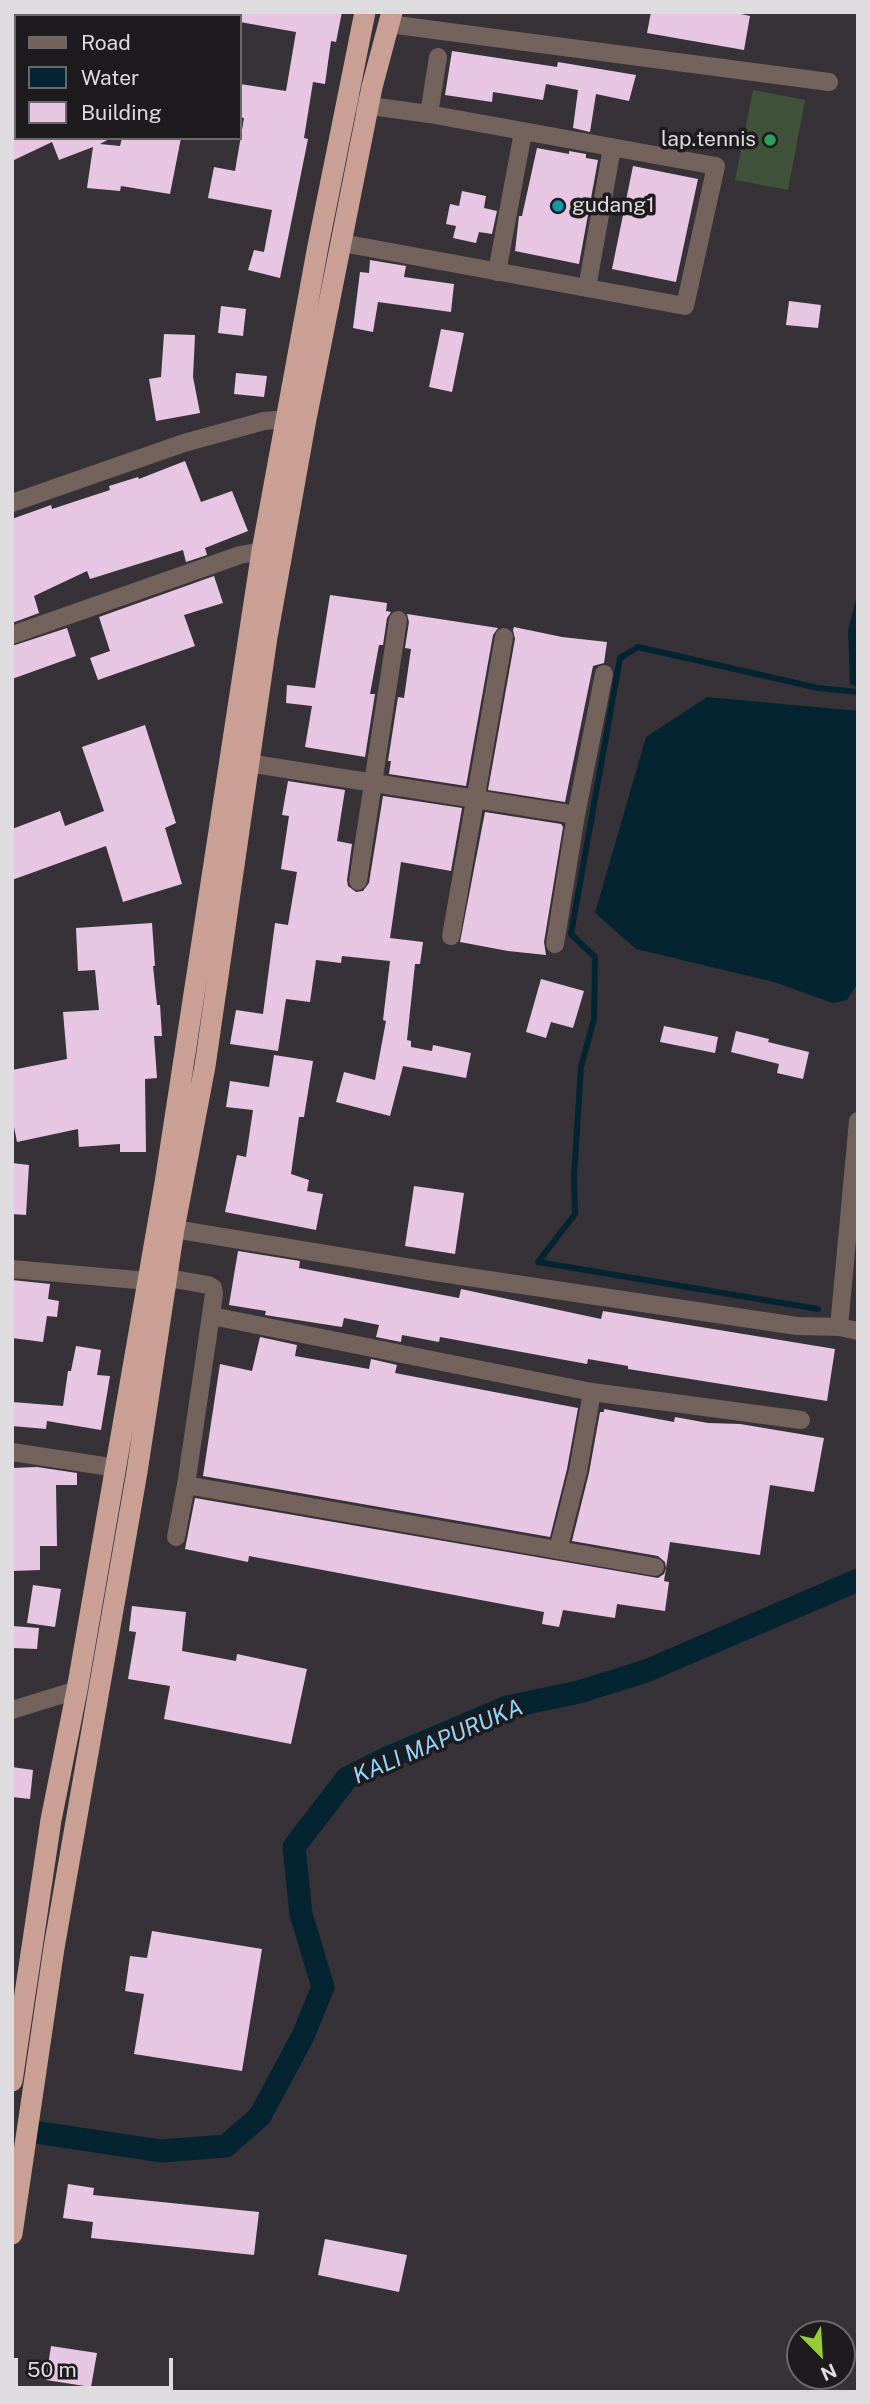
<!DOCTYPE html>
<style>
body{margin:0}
#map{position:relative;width:870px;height:2404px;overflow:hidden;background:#373237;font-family:"Public Sans",sans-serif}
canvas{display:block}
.frame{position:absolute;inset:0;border:14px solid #dfdcdf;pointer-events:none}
.legend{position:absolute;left:14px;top:14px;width:228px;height:126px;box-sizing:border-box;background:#1d1b1d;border:2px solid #6b686b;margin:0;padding:9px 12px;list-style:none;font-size:21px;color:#dfdcdf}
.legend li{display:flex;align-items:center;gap:14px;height:35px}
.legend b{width:35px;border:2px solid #6b686b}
.north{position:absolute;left:786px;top:2320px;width:70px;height:70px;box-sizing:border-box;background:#1d1b1d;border:2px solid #6b686b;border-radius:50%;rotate:156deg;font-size:19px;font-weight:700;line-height:28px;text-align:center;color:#dfdcdf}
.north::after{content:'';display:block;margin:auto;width:24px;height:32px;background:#97cc38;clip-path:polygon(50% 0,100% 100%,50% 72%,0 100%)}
.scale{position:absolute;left:14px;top:2358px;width:159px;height:32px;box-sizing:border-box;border:4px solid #dfdcdf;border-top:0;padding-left:9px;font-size:21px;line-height:24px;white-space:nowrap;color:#dfdcdf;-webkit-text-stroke:5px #1d1b1d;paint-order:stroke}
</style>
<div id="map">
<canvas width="870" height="2404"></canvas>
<div class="frame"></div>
<ul class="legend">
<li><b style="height:9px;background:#74625d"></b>Road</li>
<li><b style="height:19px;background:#052432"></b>Water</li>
<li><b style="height:19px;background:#e7c6e4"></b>Building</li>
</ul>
<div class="north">N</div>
<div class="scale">50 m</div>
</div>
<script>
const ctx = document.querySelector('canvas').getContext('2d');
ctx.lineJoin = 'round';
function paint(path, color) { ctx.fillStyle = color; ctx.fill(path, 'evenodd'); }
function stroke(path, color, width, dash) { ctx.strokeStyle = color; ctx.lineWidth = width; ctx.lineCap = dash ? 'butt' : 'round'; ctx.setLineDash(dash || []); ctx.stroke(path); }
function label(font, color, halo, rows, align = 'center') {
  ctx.font = font + ' "Public Sans",sans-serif'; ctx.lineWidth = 7; ctx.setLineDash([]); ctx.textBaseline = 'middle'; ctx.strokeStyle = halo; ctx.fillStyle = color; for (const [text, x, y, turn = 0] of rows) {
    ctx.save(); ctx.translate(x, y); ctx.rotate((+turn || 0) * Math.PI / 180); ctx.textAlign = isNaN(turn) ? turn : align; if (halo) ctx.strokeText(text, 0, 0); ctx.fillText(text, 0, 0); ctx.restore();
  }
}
paint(new Path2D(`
 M753,90l52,10 -17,90 -53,-10z`), '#41523a');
paint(new Path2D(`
 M858,591v96l-8,-3 -2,-53z
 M707,697l151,14v272l-11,17 -14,3 -59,-21 -138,-33 -41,-36 51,-176z`), '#052432');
stroke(new Path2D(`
 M818,1309l-280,-47 37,-48 -1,-38 7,-109 13,-48 1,-62 -24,-23 49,-276 18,-11 180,41 40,4`), '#052432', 6);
stroke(new Path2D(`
 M41,2133l120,18 65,-5 34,-30 43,-80 20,-49 -22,-73 -7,-67 53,-69 40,-20 120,-51 72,-15 67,-21 212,-91`), '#052432', 23);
paint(new Path2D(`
 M236,12h106l-6,30 -5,-1 -6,43 -12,-2 -9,56 4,1 -28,139 -32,-8 6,-20 10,2 8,-42 -64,-12 6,-31 21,4 9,-53 -4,-1v-33l46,7 10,-59 -56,-10v-6h-4z
 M651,12h81l18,4 -6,34 -97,-17z
 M452,51l105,16 1,-5 78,13 -7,26 -33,-7 -6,38 -17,-4 5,-38 -32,-6 -3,16 -50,-8 -1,10 -47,-7z
 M12,138h99l-11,6 20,2 2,-8h59l-11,56 -49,-8 -1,5 -33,-3 6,-41 -34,13 -7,-18 -40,19z
 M537,148l32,6v-3l17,3v4l12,2 -19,104 -64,-13 4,-35h3z
 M633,166l65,13 -22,103 -64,-13z
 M462,191l24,5 -2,12 13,3 -5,23 -13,-2 -3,11 -23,-5 3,-12 -10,-2 4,-20 9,2z
 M370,260l36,6 -2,11 50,7 -3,28 -73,-10 -5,30 -20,-4 7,-56 9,1z
 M789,301l32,4 -3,23 -32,-3z
 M221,306l25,3 -3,27 -25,-3z
 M441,329l23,4 -12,59 -23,-5z
 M164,334l31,1 -2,42 7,36 -44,8 -7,-42 12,-2z
 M236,373l31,3 -3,21 -30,-3z
 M185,461l16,41 31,-11 16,40 -43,17 2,7 -21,7 -3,-12 -93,29 -3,-8 -53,25 5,17 -27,10v-104l39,-14 1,4 58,-19 -1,-4 29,-9 1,2z
 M214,576l9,27 -39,12 11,31 -97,34 -8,-22 20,-7 -11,-34z
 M330,595l57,8 -1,8 5,1 -4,6 -4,27h-4l-9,49h5l-10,63 -60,-10 7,-41 -26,-3 1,-18 28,3z
 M407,614l91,14 -5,7 -27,151 -77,-12 2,-13h-3l10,-64 6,1 7,-49 -6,-1 4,-26z
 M514,627l48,10 45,5 -3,21 -11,3 -28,136 -77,-12 27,-151 -2,-9z
 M67,628l9,28 -64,23v-33z
 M145,725l31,98 -11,5 17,56 -59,18 -17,-56 -94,34v-51l48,-18 5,15 39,-15 -22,-64z
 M288,781l57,9 -8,51 15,3 -5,36 1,6 8,6 7,-1 6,-8 14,-87 79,12 -11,63 -50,-9 -11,76 33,4 -3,22h-5l-8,76 4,1v6l21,4 1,-6 38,8 -5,25 -63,-12 -13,50 -54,-14 8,-30 31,8 11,-59 -3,-1 7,-59 -48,-5 -1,7 -25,-3 -6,42 -24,-3 -8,52 -48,-7 6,-34 27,4 12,-91 13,2 9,-53 -16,-3 8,-53 -7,-1z
 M485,812l76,12 2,3 -19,115 2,13 -38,-4 -48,-9z
 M152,923l3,43h-2l4,39h3l2,31h-8l3,42 -12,1 1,73h-26v-8l-41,3 -1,-18 -61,13 -5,-25v-47l55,-11 -4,-47 36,-2 -4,-40 -17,1 -2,-43z
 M541,979l43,12 -11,37 -22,-6 -5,16 -20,-6z
 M664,1026l54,11 -3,16 -55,-11z
 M736,1031l33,8 -1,3 41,10 -6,27 -26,-6 2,-9 -48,-12z
 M274,1055l39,6 -9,56h-5l-8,57 18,6 -2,11 16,3 -7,36 -91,-18 12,-57 9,2 7,-47 -27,-3 4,-26 39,6z
 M12,1163l17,2 -3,50 -14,-1z
 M414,1186l50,7 -9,61 -50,-8z
 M238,1251l62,10 -1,7 160,30 2,-9 140,30 2,-8 232,38 -8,52 -199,-32v-3l-40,-7 -1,5 -147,-27 -1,5 -37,-7 -1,7 -25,-5 3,-12 -35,-7 -2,9 -77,-12 1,-4 -37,-6z
 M12,1280l38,4 -2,15 11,2 -2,16 -10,-1 -4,26 -31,-4z
 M260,1337l37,8 -2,11 74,13 2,-10 26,6 -2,8 183,35 -11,61 -17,68 -347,-61 17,-112 32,7z
 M76,1346l25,4 -4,25 13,1 -9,54 -54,-9 -1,8 -34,-3v-24l51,4 5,-35h3z
 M604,1409l70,13 1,-5 33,6 32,1 84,14 -10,54 -44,-7 -10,70 -90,-13 -6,39 5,1 -4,29 -48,-7 -2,14 -52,-8 -4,17 -17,-3 2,-12 -295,-56 -1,6 -63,-13 10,-51 463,80 6,-4 2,-6 -1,-6 -7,-6 -86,-15 17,-68 11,-61h4z
 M37,1467l40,6v12h-21l1,61h-17v24l-28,1v-103z
 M33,1585l28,4 -6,38 -28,-4z
 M132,1606l54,6 -4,39 54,10 1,-7 70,15 -16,75 -127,-25 6,-33 -42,-7 8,-47 -7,-1z
 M12,1626l27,2 -2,21 -25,-1z
 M12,1767l21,3 -3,29 -18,-2z
 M152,1931l110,18 -20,122 -108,-17 10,-60 -19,-3 5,-35 17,2z
 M68,2184l26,4 -1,7 166,17 -5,43 -163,-17 2,-16 -30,-4z
 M325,2239l82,16 -8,37 -81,-17z
 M51,2346l46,7 -6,34 -45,-7z`), '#e7c6e4');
stroke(new Path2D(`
 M389,24l440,58
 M12,103l4,-1
 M429,114l9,-57
 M342,243l343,63 31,-140 -287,-52 -73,-10
 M497,272l26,-140
 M587,288l25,-140
 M12,503l172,-60 80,-22 23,-2
 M12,635l228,-80 22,-4
 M248,763l328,52
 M358,881l40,-261
 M451,936l53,-299
 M555,944l21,-129 28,-141
 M174,1229l261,43 362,54 42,1 19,4
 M12,1269l136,12
 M168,1278l40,7 5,3 1,6 -28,191 -10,52
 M212,1316l380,76 209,28
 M839,1327l19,-206
 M12,1452l105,16
 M186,1485l469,82
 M558,1550l20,-79 14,-79
 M12,1710l65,-20`), '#74625d', 18);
stroke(new Path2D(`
 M12,2081l39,-261 26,-130 88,-507 97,-632 56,-305 47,-234
 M12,2234l42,-286 83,-476 37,-243 31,-163 62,-429 39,-218 66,-332 20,-75`), '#cba094', 21);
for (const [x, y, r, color] of [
 [770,140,7,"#2e9e5b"],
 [558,206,7,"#0f9aa8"]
]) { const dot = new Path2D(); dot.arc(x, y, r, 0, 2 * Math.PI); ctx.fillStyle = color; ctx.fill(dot); stroke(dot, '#1d1b1d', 2.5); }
label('21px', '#dfdcdf', '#1d1b1d', [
 ["lap.tennis",756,140],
 ["gudang1",572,206,"left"]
], 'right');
label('italic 23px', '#91d5f8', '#1d1b1d', [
 ["KALI MAPURUKA",438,1742,-23]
]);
</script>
